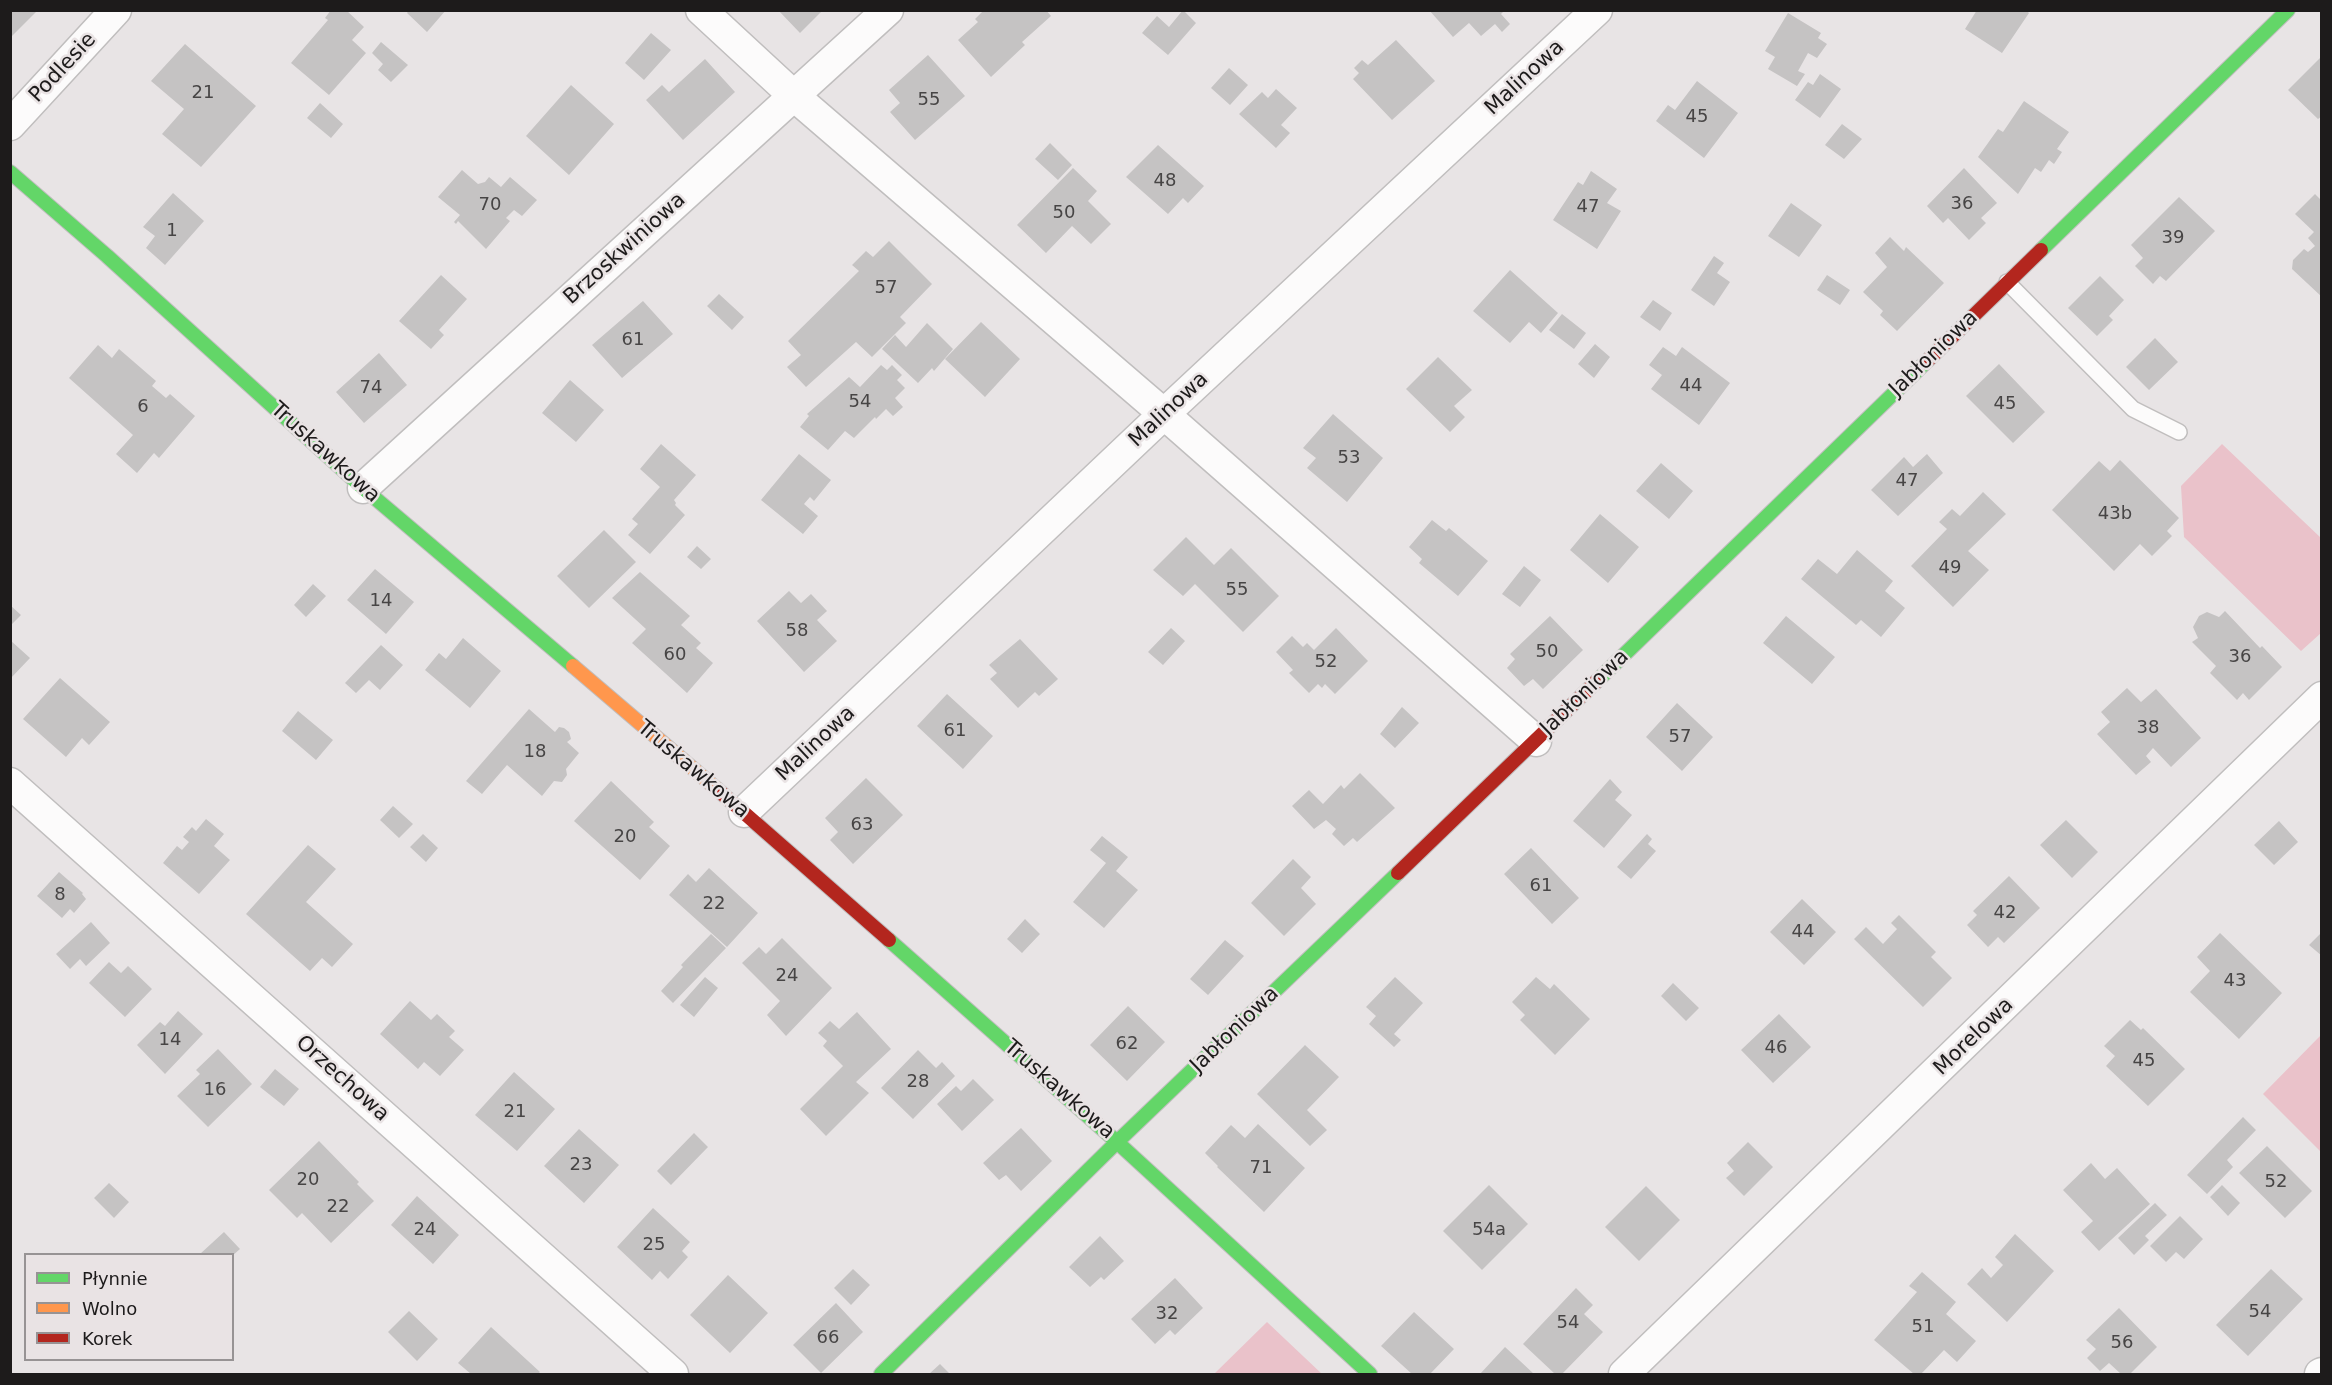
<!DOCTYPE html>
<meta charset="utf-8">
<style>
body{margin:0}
#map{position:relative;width:2332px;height:1385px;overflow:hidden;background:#e8e4e5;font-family:"DejaVu Sans",sans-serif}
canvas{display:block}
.frame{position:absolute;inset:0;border:12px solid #1d1b1b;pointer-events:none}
.legend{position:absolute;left:24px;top:1253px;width:210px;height:108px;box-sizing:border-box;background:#e9e3e4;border:2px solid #979394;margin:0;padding:8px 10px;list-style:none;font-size:18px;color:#1d1b1b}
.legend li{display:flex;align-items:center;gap:12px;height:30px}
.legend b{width:30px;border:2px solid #979394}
</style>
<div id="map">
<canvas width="2332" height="1385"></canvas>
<div class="frame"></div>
<ul class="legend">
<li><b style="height:8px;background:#63d668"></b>Płynnie</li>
<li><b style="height:8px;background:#ff974d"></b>Wolno</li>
<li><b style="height:8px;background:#b3261e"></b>Korek</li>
</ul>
</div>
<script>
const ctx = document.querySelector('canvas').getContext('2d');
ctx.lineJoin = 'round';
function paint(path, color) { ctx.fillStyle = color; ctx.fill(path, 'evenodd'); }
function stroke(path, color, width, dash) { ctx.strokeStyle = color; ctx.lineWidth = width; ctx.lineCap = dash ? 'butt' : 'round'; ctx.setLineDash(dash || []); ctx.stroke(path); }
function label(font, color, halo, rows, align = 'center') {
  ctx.font = font + ' "DejaVu Sans",sans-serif'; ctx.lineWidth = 5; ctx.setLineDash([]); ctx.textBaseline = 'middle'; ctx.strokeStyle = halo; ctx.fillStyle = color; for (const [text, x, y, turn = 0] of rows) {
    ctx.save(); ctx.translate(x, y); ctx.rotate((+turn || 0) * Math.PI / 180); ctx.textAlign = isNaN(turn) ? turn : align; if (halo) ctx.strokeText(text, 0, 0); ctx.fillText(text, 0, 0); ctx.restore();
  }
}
paint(new Path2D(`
 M2222,444l99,94v95l-20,18 -117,-114 -3,-51z
 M2321,1035v117l-58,-58z
 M1267,1322l55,52h-108z`), '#eac2ca');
paint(new Path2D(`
 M10,10h28l-28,28z
 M331,10h15l18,17 -12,13 14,13 -37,42 -38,-32 37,-43 -3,-2z
 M409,10h37l-19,22 -20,-19z
 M778,10h45l-23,23z
 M984,10h62l5,6 -29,26 3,3 -34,32 -33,-37 20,-18 -3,-3z
 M1183,10l13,13 -28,32 -26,-22 15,-17 12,11z
 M1429,10h76l-4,4 9,10 -8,8 -7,-8 -14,12 -12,-13 -16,14z
 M1977,10h49l3,3 -27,40 -37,-24z
 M1788,13l33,20 -3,5 9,6 -10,14 -9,-5 -10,18 7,3 -8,12 -29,-17 7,-12 -10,-6z
 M651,33l20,17 -27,30 -19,-17z
 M1396,40l39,41 -43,39 -39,-41 6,-6 -5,-5 8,-8 6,5z
 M381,42l27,23 -17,17 -13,-12 5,-6 -11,-11z
 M185,44l71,62 -55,61 -39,-33 22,-25 -33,-28z
 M928,55l37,41 -50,44 -25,-28 10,-9 -11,-13z
 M2322,56v60l-4,3 -30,-29z
 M705,59l30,33 -52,48 -37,-40 16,-15 7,7z
 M1229,68l19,17 -18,20 -19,-17z
 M1820,74l21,15 -21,29 -25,-18 13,-18 5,3z
 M1697,81l41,32 -34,45 -48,-37 12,-16 7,5z
 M571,85l43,39 -45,51 -43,-39z
 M1276,89l21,19 -16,17 9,8 -14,15 -37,-34 23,-22 6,6z
 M2024,101l45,31 -12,17 5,3 -8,12 -5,-4 -8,12 -6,-4 -17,26 -40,-37 20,-28 5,3z
 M320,103l23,21 -12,14 -24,-20z
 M1842,124l20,15 -18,20 -19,-14z
 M1050,143l22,22 -14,15 -23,-21z
 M1158,145l46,41 -16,17 -5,-5 -15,16 -42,-37z
 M1073,168l24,23 -9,10 23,23 -20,20 -19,-18 -26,27 -29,-28z
 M1964,168l33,35 -16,15 5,5 -17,17 -21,-22 -5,5 -16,-17z
 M462,170l16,14 7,-2 4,-5 12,10 9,-10 27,23 -15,16 -8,-6 -8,8 4,3 -24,28 -28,-28 -2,3 -2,-2 6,-7 -22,-18z
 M1591,171l26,18 -10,14 14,8 -24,38 -44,-29 25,-38 5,3z
 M173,193l31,28 -39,44 -19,-17 9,-12 -12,-9z
 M2315,194l7,7v96l-30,-28 1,-9 11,-11 4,3 7,-6 -7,-8 6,-6 -19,-18z
 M2179,197l36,34 -49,50 -6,-5 -7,8 -18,-18 8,-8 -12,-13z
 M1791,203l31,22 -23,32 -31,-21z
 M1890,237l14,14 2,-4 38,36 -47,48 -17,-16 3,-4 -20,-19 24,-25 -12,-14z
 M889,241l43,43 -32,33 6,6 -34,34 -16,-15 -50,45 -19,-20 14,-12 -13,-14 71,-70 -7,-6 14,-14 7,6z
 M1714,256l10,7 -7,10 13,9 -16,24 -23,-16z
 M1510,270l48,43 -17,20 -12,-11 -19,21 -37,-32z
 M441,275l26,24 -28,31 5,5 -13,14 -32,-28z
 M1827,275l23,15 -10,15 -23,-15z
 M2100,276l24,24 -15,16 4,4 -16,16 -29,-28z
 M719,294l25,23 -12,13 -25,-24z
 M1653,300l19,13 -12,18 -20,-14z
 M643,301l30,33 -51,44 -30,-33z
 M1562,314l24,19 -12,16 -25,-19z
 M981,322l39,37 -35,38 -40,-38z
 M927,323l26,26 -19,22 -2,-3 -14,15 -36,-34 13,-14 11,12z
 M2155,338l23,24 -29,28 -23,-23z
 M1595,344l15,13 -16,21 -16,-14z
 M98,345l14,13 7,-9 37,32 -4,5 14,12 4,-4 25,22 -36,42 -5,-5 -17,20 -21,-19 17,-19 -64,-57z
 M1663,347l13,9 6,-9 48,36 -31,42 -48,-36 11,-14 -13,-10z
 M379,353l28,32 -43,38 -28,-31z
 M1438,357l34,33 -18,16 11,11 -15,15 -44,-43z
 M1999,364l46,48 -32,31 -47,-47z
 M881,365l6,5 5,-5 10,10 -5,5 8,8 -10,10 8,9 -10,9 -7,-7 -10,10 -1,-2 -21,21 -9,-7 -17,19 -28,-23 9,-11 -2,-2 42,-37 11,10z
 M570,380l34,30 -28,32 -34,-29z
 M1333,414l50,44 -36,44 -40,-34 9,-10 -13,-10z
 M661,444l35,31 -22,25 2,3 -1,2 10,10 -35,39 -22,-19 10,-11 -6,-5 28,-32 -20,-18z
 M799,454l32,26 -17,21 -4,-4 -6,7 14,12 -15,18 -42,-34z
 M1927,454l16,19 -45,43 -27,-26 33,-33 9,10z
 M2120,460l59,58 -12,13 5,5 -20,20 -12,-12 -26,27 -62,-61 47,-49 11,10z
 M1661,463l32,28 -24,28 -33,-28z
 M1983,492l23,22 -38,37 21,19 -36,37 -42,-41 36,-37 -8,-7 13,-13 8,7z
 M1600,514l39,33 -31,36 -38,-33z
 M1432,520l14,11 3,-3 39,33 -30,35 -39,-33 3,-4 -13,-12z
 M604,530l32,32 -47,46 -32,-32z
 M1186,537l28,28 17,-17 48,48 -36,36 -48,-48 -12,12 -30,-26z
 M697,546l14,13 -10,10 -14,-12z
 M1857,550l36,31 -8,10 20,17 -24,29 -20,-17 -5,5 -55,-46 17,-20 19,15z
 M1524,566l17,14 -21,27 -18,-13z
 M375,569l39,33 -28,32 -39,-34z
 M640,572l50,44 -9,9 20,18 -5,5 17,15 -26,30 -55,-50 14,-14 -34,-31z
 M313,584l13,12 -20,21 -12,-12z
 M789,591l12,12 10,-9 16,17 -10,9 20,21 -33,31 -47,-51z
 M10,605l11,10 -11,11z
 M2225,611l35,37 2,-2 20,21 -33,33 -6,-7 -6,7 -27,-27 6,-7 -24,-24 6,-4 -5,-11 6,-11 8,-4 12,5z
 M1550,616l33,34 -40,39 -10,-10 -9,7 -17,-18 8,-9 -5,-5z
 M1786,616l49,41 -23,27 -49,-41z
 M1171,628l14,13 -22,24 -15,-13z
 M1336,628l32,33 -33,33 -10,-10 -3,4 -4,-4 -9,9 -20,-20 4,-3 -17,-18 16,-16 11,11 4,-4 7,7z
 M463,638l38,33 -31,37 -45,-38 14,-17 7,6z
 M1020,639l38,40 -19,17 -4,-4 -17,16 -28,-29 7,-6 -8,-8z
 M10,640l20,18 -20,21z
 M381,645l22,20 -23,25 -11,-10 -13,13 -11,-10z
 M60,678l50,44 -21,23 -7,-7 -16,19 -43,-38z
 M2127,688l14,14 15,-13 45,49 -30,29 -18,-19 -7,8 5,6 -15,13 -39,-41 13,-12 -9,-10z
 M947,694l46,42 -30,33 -46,-43z
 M1677,703l36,34 -31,34 -36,-34z
 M1402,707l17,16 -24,25 -15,-14z
 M529,709l26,23 4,-5 5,1 5,4 2,7 -4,3 12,11 -13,16 1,6 -5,7 -8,-1 -12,15 -35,-31 -25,29 -16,-13z
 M298,711l35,29 -17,20 -34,-29z
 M1360,773l35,35 -38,34 -4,-4 -9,8 -12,-12 4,-5 -10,-9 -12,9 -22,-23 17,-16 14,14 18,-19 3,4z
 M866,778l37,37 -50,49 -23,-24 8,-8 -13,-14z
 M1610,779l12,13 -7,8 17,15 -28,33 -31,-27z
 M611,781l43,41 -5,5 21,19 -30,34 -66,-59z
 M393,806l20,18 -14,14 -19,-18z
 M206,819l18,15 -10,12 16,14 -31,34 -36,-31 14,-17 5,4 7,-8 -6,-5 9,-10 4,4z
 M2066,820l32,32 -26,26 -32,-33z
 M2279,821l19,21 -24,23 -20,-20z
 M423,834l15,14 -12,14 -16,-15z
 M1647,834l5,5 -4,5 8,7 -25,28 -14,-12z
 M1102,836l26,21 -12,14 22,19 -34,38 -31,-26 33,-39 -16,-13z
 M308,845l28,24 -30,33 47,42 -21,23 -10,-9 -12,13 -64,-57z
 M1531,848l48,50 -27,26 -48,-50z
 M1293,859l18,18 -10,11 15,16 -32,32 -33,-33z
 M709,868l49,45 -31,34 -58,-52 19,-21 8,8z
 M59,872l24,21 -1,1 4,5 -12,14 -4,-4 -8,9 -25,-22z
 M2009,876l31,32 -36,35 -6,-6 -10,10 -21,-22 10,-10 -4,-4z
 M1802,899l34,33 -32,33 -34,-33z
 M1899,915l37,37 -5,5 21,21 -29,29 -69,-68 12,-12 17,17 14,-15 -6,-6z
 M1025,919l15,15 -18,19 -15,-14z
 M91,922l19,21 -24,23 -6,-7 -10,10 -14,-15z
 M2322,932v24l-13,-11z
 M2220,933l62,60 -43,46 -49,-47 20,-21 -13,-14z
 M711,934l15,14 -53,55 -12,-12 22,-24 -2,-2z
 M782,938l50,50 -46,48 -19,-21 13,-14 -38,-38 17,-16 7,7z
 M1225,940l19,16 -36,39 -18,-16z
 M109,962l12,11 7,-7 24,23 -27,28 -36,-34z
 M705,977l13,11 -24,29 -14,-12z
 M1395,977l28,26 -29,31 7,6 -7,7 -25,-23 7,-8 -10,-9z
 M1536,977l14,12 4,-5 36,35 -35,36 -35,-35 5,-5 -13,-13z
 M1673,983l26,25 -13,13 -25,-25z
 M410,1001l21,19 6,-6 18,17 -6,6 15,13 -24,26 -16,-14 -6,7 -38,-35z
 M1128,1006l37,36 -38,39 -37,-36z
 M178,1011l25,23 -38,40 -28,-29 23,-23 5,4z
 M857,1012l34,37 -35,33 13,11 -43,43 -26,-27 43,-43 -20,-20 4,-5 -9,-8 12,-12 9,8z
 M1779,1014l32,33 -38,36 -32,-33z
 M2130,1020l11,10 2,-2 42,41 -37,37 -42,-40 9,-10 -11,-10z
 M1305,1045l34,32 -32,33 20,20 -17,16 -53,-52z
 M218,1049l34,35 -44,43 -31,-31 23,-22 -4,-4z
 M918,1050l18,18 6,-6 13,14 -42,43 -32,-31z
 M275,1069l24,20 -15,17 -24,-19z
 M514,1072l41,37 -38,42 -42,-36z
 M973,1079l21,21 -32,31 -25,-27 19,-18 5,5z
 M2243,1117l13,13 -29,30 6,7 -26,27 -20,-19z
 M1258,1124l47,44 -41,44 -47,-45 1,-1 -13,-13 26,-28 14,13z
 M1021,1128l31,33 -31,30 -15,-16 -7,5 -16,-17z
 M579,1129l40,36 -35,38 -40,-37z
 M694,1133l14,14 -37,38 -14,-14z
 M319,1141l40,41 -2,2 17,17 -43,42 -29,-30 -5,5 -28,-28z
 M1748,1142l25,25 -29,29 -18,-18 8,-7 -7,-8z
 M2267,1146l45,45 -27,27 -46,-45z
 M2091,1163l14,16 12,-11 33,36 -51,47 -18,-19 12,-11 -30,-31z
 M109,1183l20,19 -15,16 -20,-20z
 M1489,1185l39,39 -46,46 -39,-39z
 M2222,1185l18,18 -12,13 -18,-19z
 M1646,1186l34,34 -41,41 -34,-34z
 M417,1196l42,39 -26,29 -42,-39z
 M2155,1203l12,12 -22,21 4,4 -15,15 -16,-17z
 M653,1208l37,34 -8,9 6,6 -20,22 -8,-8 -8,9 -35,-33z
 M2180,1216l23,23 -19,20 -8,-7 -10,10 -16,-16z
 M224,1232l16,17 -8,7 -32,-2z
 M2015,1234l39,37 -47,51 -40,-38 15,-16 9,10 12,-13 -8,-8z
 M1100,1236l24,25 -20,19 -3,-3 -11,10 -21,-20z
 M853,1269l17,16 -19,20 -17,-17z
 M2271,1269l32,30 -55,57 -32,-31z
 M1922,1272l34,30 -10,12 30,27 -19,21 -13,-12 -23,24h-7l-40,-34 43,-48 -8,-6z
 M728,1275l40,38 -38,40 -40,-38z
 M1175,1278l28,30 -28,27 -5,-5 -15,14 -24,-25z
 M1576,1288l17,17 -9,9 19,18 -41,42h-7l-32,-30z
 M836,1303l27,29 -42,41 -28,-28z
 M2119,1308l38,39 -27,27h-9l-12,-11 -9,8 -13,-13 9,-9 -10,-9z
 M409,1311l29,28 -21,22 -29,-29z
 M1414,1312l40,37 -24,25h-18l-31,-28z
 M491,1327l49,45 -2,2h-67l-13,-11z
 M1505,1347l29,27h-54z
 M940,1364l10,10h-21z`), '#c5c3c3');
const lane = new Path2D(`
 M2007,282l126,127 46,23`);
const street = new Path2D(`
 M701,10l92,85 371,319 372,327
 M10,125l106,-115
 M363,488l525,-478
 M10,783l663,591
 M744,812l420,-398 433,-404
 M1624,1374l698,-677
 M2320,1374l2,-1`);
const fast = new Path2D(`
 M10,172l97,84 256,232 210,178
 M2041,250l247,-240
 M1598,680l327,-317
 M889,940l228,202 253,232
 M881,1374l236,-232 281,-269`);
const slow = new Path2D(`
 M573,666l145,124`);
const jam = new Path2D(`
 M1925,363l116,-113
 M718,790l171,150
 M1398,873l200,-193`);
stroke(lane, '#c0bebe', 18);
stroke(street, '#c0bebe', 33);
stroke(fast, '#c0bebe', 16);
stroke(slow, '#c0bebe', 16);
stroke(jam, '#c0bebe', 16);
stroke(lane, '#fcfbfb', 15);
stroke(street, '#fcfbfb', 30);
stroke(fast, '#63d668', 14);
stroke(slow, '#ff974d', 14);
stroke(jam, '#b3261e', 14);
label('18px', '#474545', null, [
 ["21",203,93],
 ["55",929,100],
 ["45",1697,117],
 ["48",1165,181],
 ["36",1962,204],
 ["70",490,205],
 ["47",1588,207],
 ["50",1064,213],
 ["1",172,231],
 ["39",2173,238],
 ["57",886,288],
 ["61",633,340],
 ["44",1691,386],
 ["74",371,388],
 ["54",860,402],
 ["45",2005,404],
 ["6",143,407],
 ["53",1349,458],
 ["47",1907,481],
 ["43b",2115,514],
 ["49",1950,568],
 ["55",1237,590],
 ["14",381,601],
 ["58",797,631],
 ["50",1547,652],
 ["60",675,655],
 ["36",2240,657],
 ["52",1326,662],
 ["38",2148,728],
 ["61",955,731],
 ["57",1680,737],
 ["18",535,752],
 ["63",862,825],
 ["20",625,837],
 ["61",1541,886],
 ["8",60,895],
 ["22",714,904],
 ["42",2005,913],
 ["44",1803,932],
 ["24",787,976],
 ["43",2235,981],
 ["14",170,1040],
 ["62",1127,1044],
 ["46",1776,1048],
 ["45",2144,1061],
 ["28",918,1082],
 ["16",215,1090],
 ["21",515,1112],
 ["23",581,1165],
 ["71",1261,1168],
 ["20",308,1180],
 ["52",2276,1182],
 ["22",338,1207],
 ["24",425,1230],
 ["54a",1489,1230],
 ["25",654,1245],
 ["54",2260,1312],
 ["32",1167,1314],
 ["54",1568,1323],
 ["51",1923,1327],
 ["66",828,1338],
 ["56",2122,1343]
]);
label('21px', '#1d1b1b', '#e9e3e4', [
 ["Podlesie",63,68,-47],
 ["Malinowa",1525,78,-43],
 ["Brzoskwiniowa",625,249,-42],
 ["Jabłoniowa",1934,354,-44],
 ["Malinowa",1169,410,-43],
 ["Truskawkowa",325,453,42],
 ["Jabłoniowa",1585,693,-44],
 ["Malinowa",816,744,-43],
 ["Truskawkowa",693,770,40],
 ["Jabłoniowa",1235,1030,-44],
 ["Morelowa",1974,1037,-44],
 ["Orzechowa",342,1079,42],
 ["Truskawkowa",1059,1090,41]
]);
</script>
